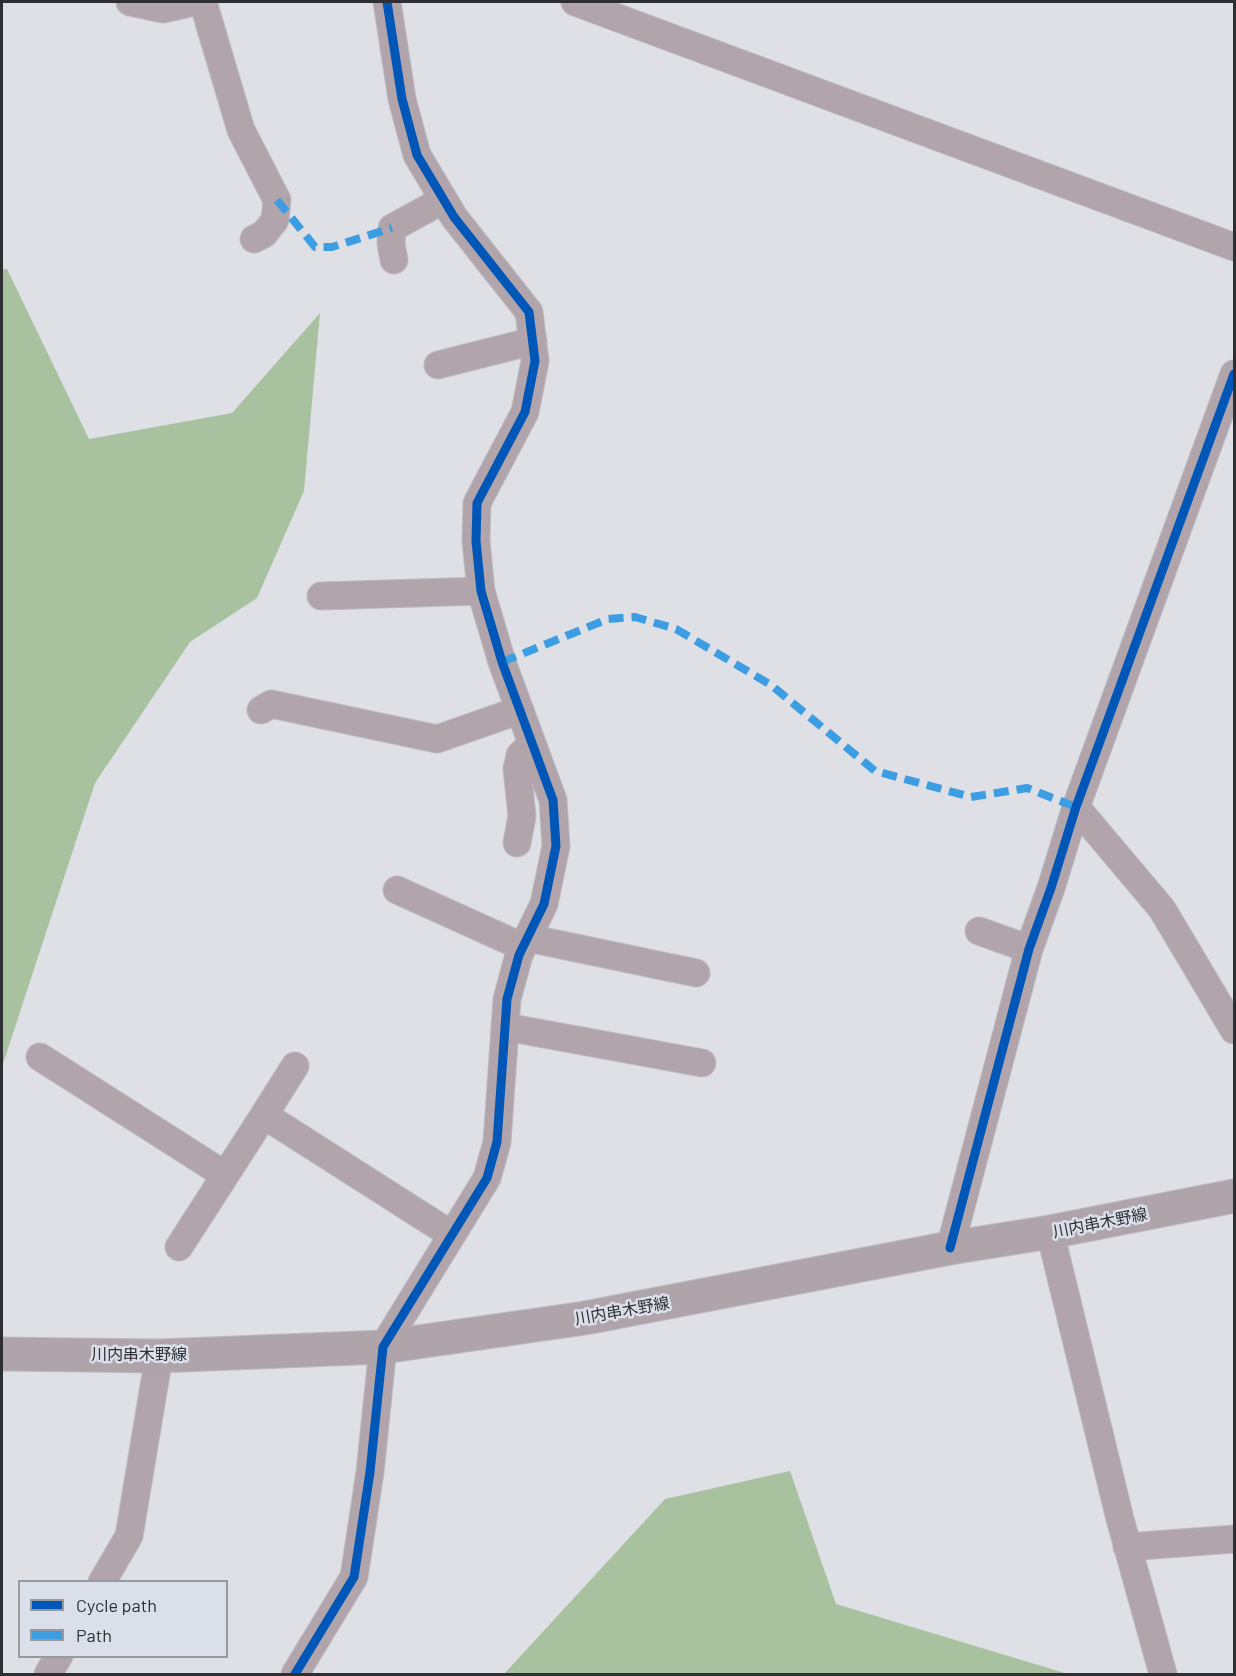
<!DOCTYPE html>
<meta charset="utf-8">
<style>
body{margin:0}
#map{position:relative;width:1236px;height:1676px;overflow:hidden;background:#dee0e6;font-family:Barlow,sans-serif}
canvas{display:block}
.frame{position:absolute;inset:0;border:3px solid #2d2f32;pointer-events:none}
.legend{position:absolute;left:18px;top:1580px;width:210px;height:78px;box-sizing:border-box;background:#dbdfe9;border:2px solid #9599a0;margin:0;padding:8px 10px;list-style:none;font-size:18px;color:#2d2f32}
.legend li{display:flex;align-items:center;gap:12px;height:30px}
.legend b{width:30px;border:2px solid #9599a0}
</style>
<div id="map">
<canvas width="1236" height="1676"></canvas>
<div class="frame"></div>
<ul class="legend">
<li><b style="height:8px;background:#0057b8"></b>Cycle path</li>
<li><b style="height:8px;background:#3d9de2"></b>Path</li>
</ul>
</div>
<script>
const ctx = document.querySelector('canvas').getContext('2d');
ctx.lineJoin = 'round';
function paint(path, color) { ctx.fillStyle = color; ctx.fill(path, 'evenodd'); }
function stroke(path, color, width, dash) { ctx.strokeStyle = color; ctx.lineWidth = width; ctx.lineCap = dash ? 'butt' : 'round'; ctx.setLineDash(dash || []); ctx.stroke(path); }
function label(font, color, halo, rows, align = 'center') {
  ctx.font = font + ' Barlow,"Noto Sans JP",sans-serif'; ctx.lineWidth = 5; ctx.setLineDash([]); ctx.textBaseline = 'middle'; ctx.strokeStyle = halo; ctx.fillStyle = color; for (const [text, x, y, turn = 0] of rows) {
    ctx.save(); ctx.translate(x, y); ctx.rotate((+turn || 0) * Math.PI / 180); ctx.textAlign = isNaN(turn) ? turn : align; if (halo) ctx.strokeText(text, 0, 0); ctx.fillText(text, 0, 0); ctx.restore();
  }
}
paint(new Path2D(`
 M2,269h5l82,170 143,-26 88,-100 -16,178 -47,107 -67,44 -95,141 -93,284z
 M790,1471l46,133 232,70h-564l161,-175z`), '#a8c2a0');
const street = new Path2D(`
 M130,2l33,7 31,-7
 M203,2l38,128 36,70 -2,20 -11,14 -10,5
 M575,2l659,245
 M394,260l-3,-16 1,-16 51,-28
 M438,365l95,-24
 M321,596l160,-5
 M261,710l10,-6 166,35 83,-29
 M1076,807l86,102 72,121
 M517,843l5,-27 -5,-47 3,-14 12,-11
 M397,890l126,57
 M979,931l50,18
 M528,938l168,35
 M506,1027l196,36
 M40,1057l185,118
 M295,1066l-31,49 188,120
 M1050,1232l70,287 43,155
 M179,1247l85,-132
 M950,1248l79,-299 22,-61 25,-81 158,-433
 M1127,1547l107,-8
 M102,1582l27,-46 30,-180
 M48,1674l11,-18
 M295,1674l59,-97 16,-105 13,-125 104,-169 10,-36 10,-143 12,-44 25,-51 12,-58 -3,-46 -51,-138 -21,-71 -5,-50 1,-38 48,-91 10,-51 -6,-49 -75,-95 -37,-62 -15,-56 -15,-97`);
const primary = new Path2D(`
 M2,1354l157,2 224,-9 202,-29 365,-70 100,-16 184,-36`);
stroke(street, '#bbbdc1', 29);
stroke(primary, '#bbbdc1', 35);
stroke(street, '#b1a4aa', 27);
stroke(primary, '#b0a4ab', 33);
stroke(new Path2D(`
 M277,200l38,47h17l60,-19
 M502,662l106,-43 27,-2 41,12 95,56 104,86 96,26 56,-9 49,19`), '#3d9de2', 8, [15, 8]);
stroke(new Path2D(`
 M950,1248l79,-299 22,-61 25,-81 158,-433
 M295,1674l59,-97 16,-105 13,-125 104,-169 10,-36 10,-143 12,-44 25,-51 12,-58 -3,-46 -51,-138 -21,-71 -5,-50 1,-38 48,-91 10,-51 -6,-49 -75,-95 -37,-62 -15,-56 -15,-97`), '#0057b8', 9);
label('16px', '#2d2f32', '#dbdfe9', [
 ["川内串木野線",1100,1223,-11],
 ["川内串木野線",622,1311,-10],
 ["川内串木野線",139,1355]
]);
</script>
